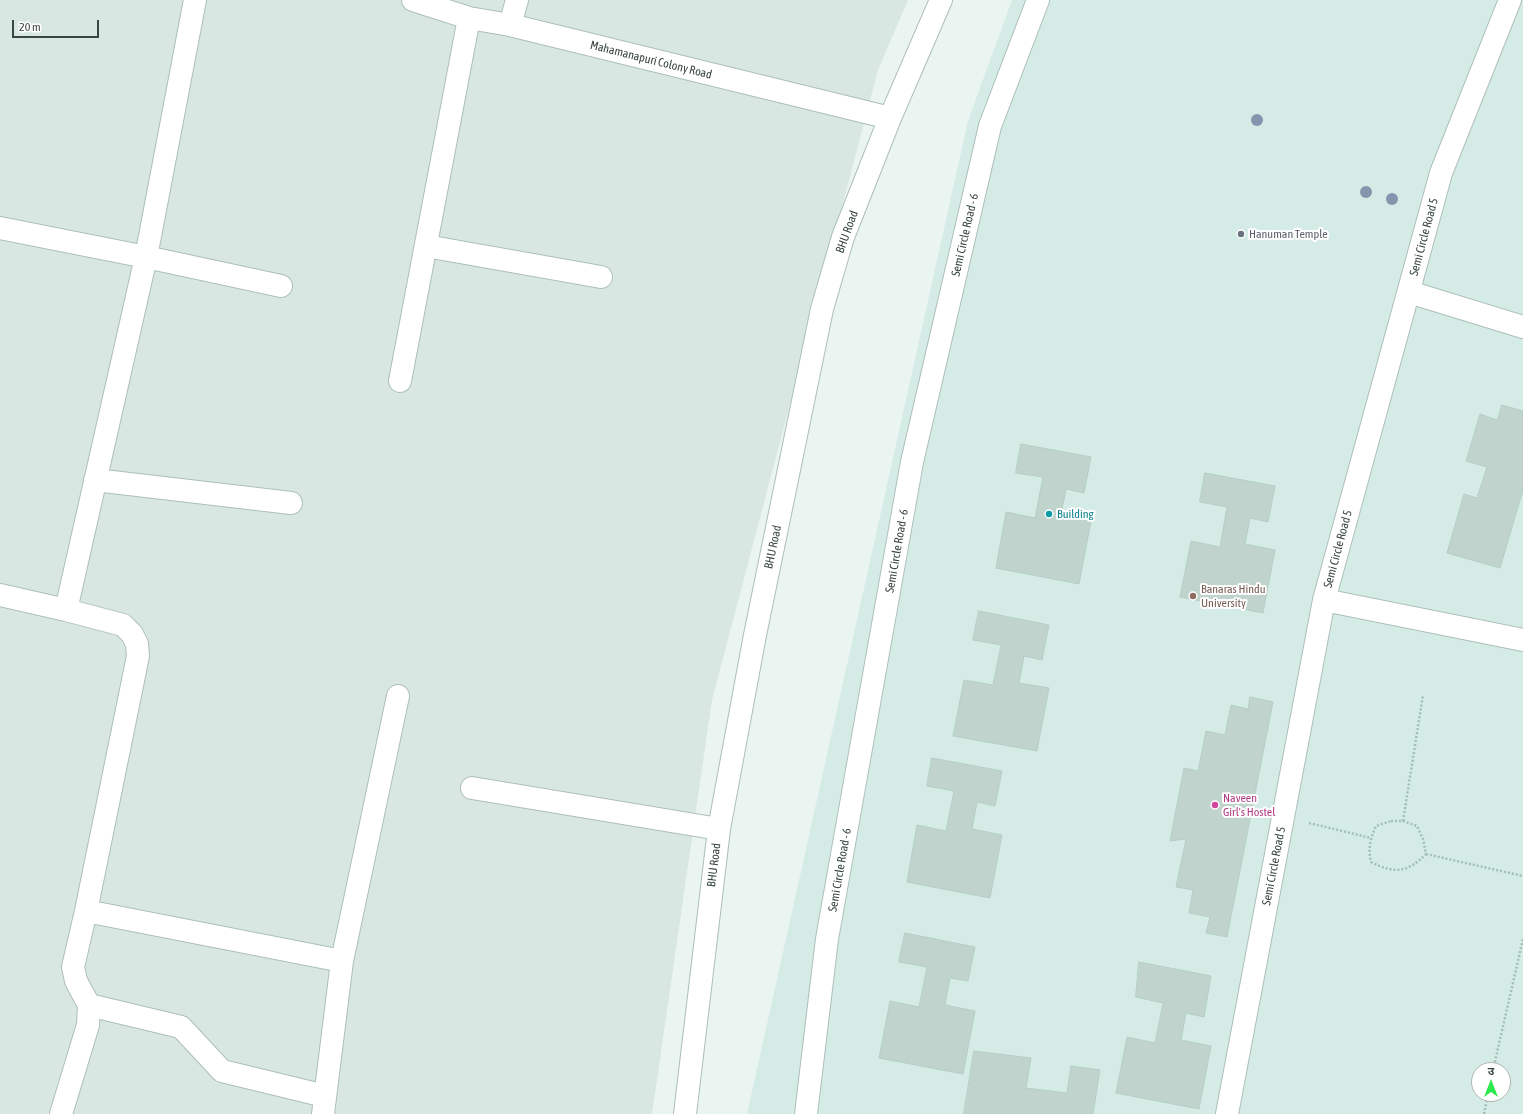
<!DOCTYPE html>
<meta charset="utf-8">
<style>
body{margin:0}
#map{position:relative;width:1523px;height:1114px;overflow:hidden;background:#eaf4f1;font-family:"Asap Condensed","Noto Sans Devanagari",sans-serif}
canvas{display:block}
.north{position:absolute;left:1471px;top:1062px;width:40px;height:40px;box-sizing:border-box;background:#fff;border:1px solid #b0b5b3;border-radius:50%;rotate:0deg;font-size:11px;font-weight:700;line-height:16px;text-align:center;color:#394742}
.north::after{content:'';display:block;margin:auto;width:14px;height:18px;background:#2ce94c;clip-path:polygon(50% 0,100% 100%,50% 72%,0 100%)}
.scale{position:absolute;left:12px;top:20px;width:87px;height:18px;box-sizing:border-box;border:2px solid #394742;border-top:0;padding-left:5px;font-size:12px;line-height:14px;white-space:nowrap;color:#394742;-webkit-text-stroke:3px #fff;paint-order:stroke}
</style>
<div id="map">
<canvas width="1523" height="1114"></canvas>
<div class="north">उ</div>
<div class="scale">20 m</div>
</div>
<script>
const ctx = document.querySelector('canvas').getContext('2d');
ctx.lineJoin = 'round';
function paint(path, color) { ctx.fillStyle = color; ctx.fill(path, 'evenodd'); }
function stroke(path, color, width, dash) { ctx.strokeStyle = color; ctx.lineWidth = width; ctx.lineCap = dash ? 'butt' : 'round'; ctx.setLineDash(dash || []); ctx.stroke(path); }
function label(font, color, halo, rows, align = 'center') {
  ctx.font = font + ' "Asap Condensed",sans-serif'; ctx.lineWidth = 4; ctx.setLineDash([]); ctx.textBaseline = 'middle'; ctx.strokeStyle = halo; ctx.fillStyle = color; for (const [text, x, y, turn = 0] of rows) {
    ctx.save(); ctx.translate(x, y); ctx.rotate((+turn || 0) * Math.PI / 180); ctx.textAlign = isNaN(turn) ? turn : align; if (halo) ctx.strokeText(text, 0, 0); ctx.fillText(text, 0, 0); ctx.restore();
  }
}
paint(new Path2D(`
 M0,0h908l-30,70 -166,630 -60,414h-652z`), '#d9e7e3');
paint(new Path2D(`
 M1012,0h511v1114h-776l221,-993zM1479,1070h24v24h-24z`), '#d5ece6');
const building = new Path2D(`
 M1502,405l21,6v79l-23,78 -53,-15 17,-59 13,4 10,-31 -21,-6 14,-47 17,6z
 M1021,444l70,13 -7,36 -18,-4 -5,26 30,6 -12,63 -83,-16 10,-56 29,6 8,-41 -27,-4z
 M1205,473l70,13 -7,36 -18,-4 -5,26 30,6 -12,63 -83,-16 11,-56 29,6 7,-40 -27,-5z
 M979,611l70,14 -7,35 -18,-4 -5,27 30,5 -12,63 -84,-15 11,-56 29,5 8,-40 -28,-5z
 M1250,697l23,5 -46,235 -21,-4 4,-16 -21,-4 4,-23 -17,-3 10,-48 -16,2 14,-73 14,3 8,-40 19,4 6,-30 17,4z
 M932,758l70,13 -7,35 -18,-4 -5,27 30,6 -12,63 -83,-16 10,-57 29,6 8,-40 -27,-5z
 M905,933l70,14 -7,34 -18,-3 -5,27 30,6 -12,63 -84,-16 11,-57 29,6 8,-40 -28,-5z
 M1139,962l72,14 -7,41 -18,-4 -5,27 30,6 -12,63 -83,-16 11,-56 28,6 8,-40 -27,-6z
 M974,1051l57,7 -5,30 41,5 4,-27 29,4 -7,44h-129z`);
paint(building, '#c0d4cd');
stroke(building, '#b4cfc5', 1);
const minor = new Path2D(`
 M413,0l56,18 41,7 380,93
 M510,25l7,-25
 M0,228l146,29 135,29
 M426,246l175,31
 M1409,292l114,35
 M400,381l69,-363
 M95,480l196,23
 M0,595l66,15 57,15 9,9 5,10 1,12 -52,255 -13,56 3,14 13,24 -1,20 -27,89
 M1324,600l199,40
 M66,610l80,-353 49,-257
 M472,788l247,41
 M86,911l256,50
 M89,1005l92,22 41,44 103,25
 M323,1114l19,-153 56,-265
 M685,1114l34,-285 36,-194 67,-326 21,-72 47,-119 51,-118
 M806,1114l21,-175 85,-477 78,-336 48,-126
 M1227,1114l97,-514 117,-427 69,-173`);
stroke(minor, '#adbfb9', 24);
stroke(new Path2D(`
 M1391,821h12l14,5 6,13 3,15c-19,19 -31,20 -55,8 -3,-13 -1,-23 5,-36z
 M1403,821l20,-126
 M1309,823l62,15
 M1426,854l97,22
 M1493,1070l30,-131
 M1484,1114l4,-20`), '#a0bfb5', 2.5, [2, 2]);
stroke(minor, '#fff', 22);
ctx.fillStyle = '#8496ad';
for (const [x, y] of [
 [1257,120],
 [1366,192],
 [1392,199]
]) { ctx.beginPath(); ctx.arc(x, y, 6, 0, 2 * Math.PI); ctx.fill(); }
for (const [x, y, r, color] of [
 [1241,234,4,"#6b7280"],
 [1049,514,4,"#0f9aa8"],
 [1193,596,4,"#8d6e63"],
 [1215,805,4,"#d1479c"]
]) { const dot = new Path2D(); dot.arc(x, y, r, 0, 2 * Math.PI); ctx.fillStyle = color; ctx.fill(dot); stroke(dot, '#fff', 1.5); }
label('12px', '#394742', '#fff', [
 ["Mahamanapuri Colony Road",651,60,14],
 ["BHU Road",847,232,-70],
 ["Semi Circle Road - 6",965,235,-77],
 ["Semi Circle Road 5",1424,237,-75],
 ["BHU Road",773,547,-78],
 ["Semi Circle Road 5",1338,549,-75],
 ["Semi Circle Road - 6",897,551,-80],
 ["BHU Road",714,865,-83],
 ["Semi Circle Road 5",1274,866,-79],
 ["Semi Circle Road - 6",840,870,-80]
]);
label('12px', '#5b616d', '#fff', [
 ["Hanuman Temple",1249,234]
], 'left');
label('12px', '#0d838f', '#fff', [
 ["Building",1057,514]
], 'left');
label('12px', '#785e54', '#fff', [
 ["Banaras Hindu",1201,589],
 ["University",1201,603]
], 'left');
label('12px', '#b23c85', '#fff', [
 ["Naveen",1223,798],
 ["Girl's Hostel",1223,812]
], 'left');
</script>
